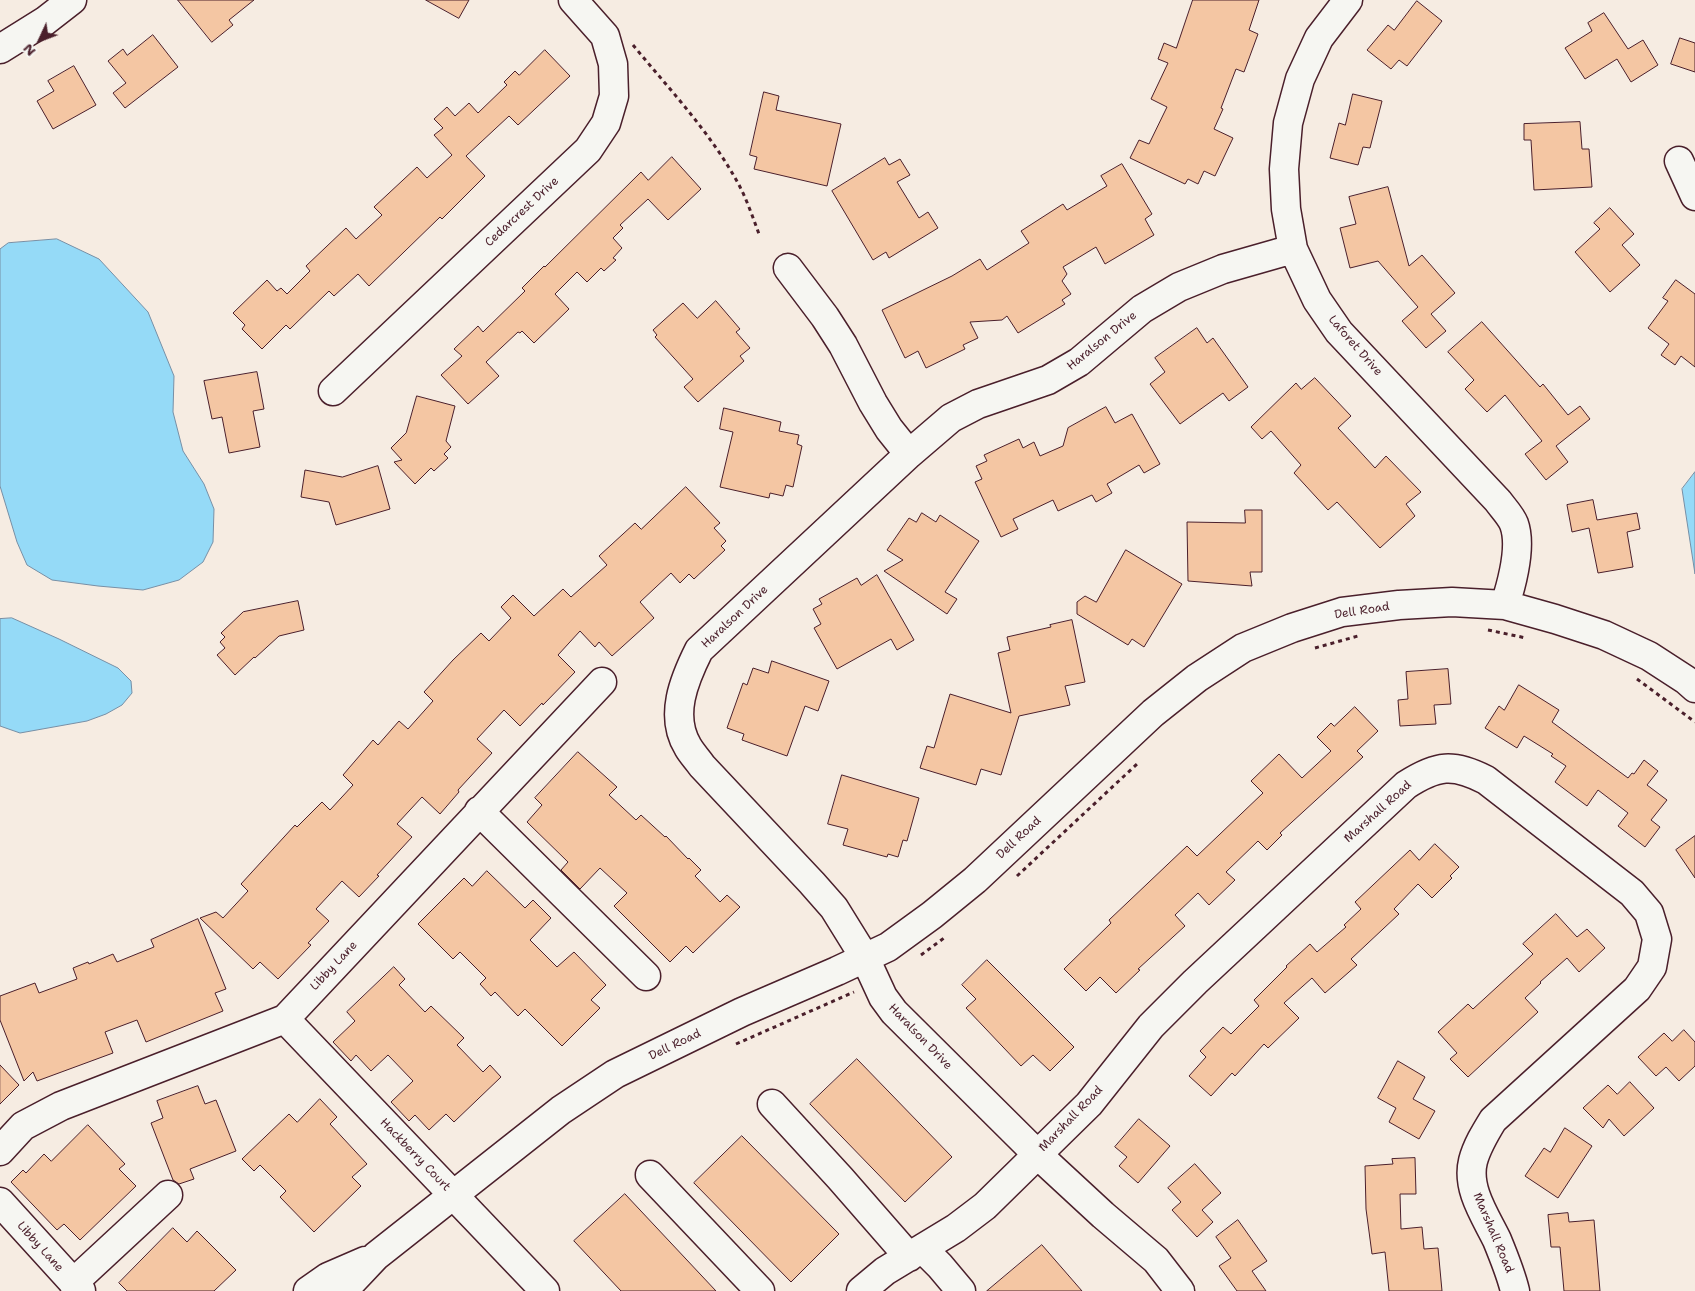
<!DOCTYPE html>
<style>
body{margin:0}
#map{position:relative;width:1695px;height:1291px;overflow:hidden;background:#f6ece2;font-family:"Shantell Sans",sans-serif}
canvas{display:block}
.north{position:absolute;left:15px;top:15px;width:50px;height:50px;-webkit-text-stroke:4px #f6f6f2;paint-order:stroke;rotate:227deg;font-size:14px;font-weight:700;line-height:20px;text-align:center;color:#4a1f2b}
.north::after{content:'';display:block;margin:auto;width:18px;height:22px;background:#4a1f2b;clip-path:polygon(50% 0,100% 100%,50% 72%,0 100%)}
</style>
<div id="map">
<canvas width="1695" height="1291"></canvas>
<div class="north">N</div>
</div>
<script>
const ctx = document.querySelector('canvas').getContext('2d');
ctx.lineJoin = 'round';
function paint(path, color) { ctx.fillStyle = color; ctx.fill(path, 'evenodd'); }
function stroke(path, color, width, dash) { ctx.strokeStyle = color; ctx.lineWidth = width; ctx.lineCap = dash ? 'butt' : 'round'; ctx.setLineDash(dash || []); ctx.stroke(path); }
function label(font, color, halo, rows, align = 'center') {
  ctx.font = font + ' "Shantell Sans",sans-serif'; ctx.lineWidth = 5; ctx.setLineDash([]); ctx.textBaseline = 'middle'; ctx.strokeStyle = halo; ctx.fillStyle = color; for (const [text, x, y, turn = 0] of rows) {
    ctx.save(); ctx.translate(x, y); ctx.rotate((+turn || 0) * Math.PI / 180); ctx.textAlign = isNaN(turn) ? turn : align; if (halo) ctx.strokeText(text, 0, 0); ctx.fillText(text, 0, 0); ctx.restore();
  }
}
const water = new Path2D(`
 M57,239l42,20 49,53 26,64 -1,36 10,39 21,33 10,25 -1,33 -10,20 -24,18 -36,10 -45,-4 -46,-6 -25,-15 -10,-23 -17,-56v-237l8,-6z
 M1695,472v102l-13,-85z
 M12,618l47,21 59,29 13,13 1,12 -10,12 -16,9 -19,7 -67,12 -20,-7v-107z`);
paint(water, '#95daf7');
stroke(water, '#778fa5', 1);
const building = new Path2D(`
 M178,0h76l-25,20 4,5 -21,17z
 M426,0h43l-10,18z
 M1193,0h66l-10,30 9,4 -14,38 -8,-3 -15,39 2,1 -9,20 19,9 -18,38 -11,-5 -6,13 -10,-5 -3,5 -55,-26 9,-18 10,4 18,-37 -16,-8 17,-36 -10,-4 6,-16 12,5z
 M1417,1l25,20 -35,45 -8,-6 -8,9 -24,-19 21,-25 6,5z
 M1604,13l24,36 15,-9 15,25 -27,17 -14,-23 -32,20 -20,-31 27,-17 -4,-8z
 M153,35l25,32 -53,41 -12,-15 13,-10 -18,-22 15,-12 4,6z
 M1680,38l15,5v29l-24,-8z
 M545,50l25,26 -52,49 -9,-9 -43,40 19,20 -43,43 -2,-2 -71,69 -11,-12 -24,22 -5,-5 -39,38 -4,-4 -24,24 -20,-20 3,-4 -12,-12 34,-33 10,11 4,-3 6,6 23,-23 -4,-5 40,-38 10,11 26,-24 -8,-8 43,-40 10,11 25,-23 -18,-20 9,-7 -9,-9 13,-12 8,9 14,-13 9,10 29,-28 -3,-3 11,-11 4,4z
 M74,66l22,39 -43,24 -16,-28 17,-10 -6,-10z
 M764,92l15,4 -3,14 65,14 -14,62 -73,-17 3,-12 -7,-2z
 M1353,94l29,7 -12,47 -7,-1 -5,18 -28,-7 9,-35 6,2z
 M1580,122l2,27h7l3,38 -58,3 -3,-50h-7v-16z
 M672,157l29,32 -33,31 -20,-21 -28,26 3,3 -10,10 9,10 -9,10 3,2 -12,11 -3,-3 -14,14 -10,-10 -22,22 14,15 -35,34 -12,-12 -2,2 -2,-1 -32,30 13,14 -31,28 -27,-29 21,-19 -8,-7 24,-23 5,6 42,-41 -3,-3 22,-22 1,1 96,-95 7,8z
 M885,158l4,7 11,-6 10,16 -13,7 22,36 9,-6 10,16 -49,30 -3,-6 -13,8 -41,-69z
 M1122,164l30,50 -7,5 9,16 -49,29 -9,-17 -33,20 4,7 -5,7 9,13 -9,6 3,4 -47,29 -11,-17 -5,4 -32,2 8,16 -15,7 2,4 -39,19 -8,-17 -13,7 -23,-48 70,-34 28,-17 7,11 42,-27 -8,-12 42,-27 4,6 40,-24 -6,-10z
 M1388,187l21,79 13,-11 33,38 -24,21 15,17 -20,17 -24,-27 16,-14 -40,-46 -28,7 -10,-40 16,-4 -7,-27z
 M1610,208l24,26 -12,11 18,20 -30,27 -35,-40 25,-23 -6,-6z
 M1676,280l19,14v73l-14,-11 -6,9 -14,-10 8,-11 -21,-16 20,-27 -5,-3z
 M716,301l24,28 -4,3 14,16 -10,8 4,5 -46,41 -14,-15 9,-8 -38,-42 2,-2 -4,-5 30,-27 14,15z
 M1482,322l58,65 3,-3 25,31 12,-9 10,13 -34,27 12,16 -22,18 -21,-26 17,-13 -37,-46 -18,17 -22,-23 9,-9 -26,-28z
 M1197,328l10,15 6,-5 35,49 -19,14 -6,-8 -43,31 -30,-40 15,-12 -10,-14z
 M257,372l7,37 -11,2 7,36 -31,6 -7,-36 -10,2 -8,-38z
 M1315,378l36,38 -13,12 16,17 21,23 11,-12 35,36 -15,12 9,12 -35,32 -43,-46 -9,8 -34,-37 7,-8 -30,-34 -9,8 -11,-12 45,-44 5,6z
 M417,396l38,10 -9,35 5,6 -7,7 4,4 -14,13 -3,-3 -16,16 -21,-22 8,-2 -11,-12 15,-15z
 M1106,407l9,16 17,-9 28,50 -16,9 -5,-8 -32,19 5,9 -16,9 -4,-7 -34,16 -5,-11 -40,19 5,10 -17,8 -26,-55 7,-3 -6,-13 11,-5 -3,-6 35,-16 4,9 11,-6 6,14 23,-10 5,-18z
 M724,408l57,14 -2,9 20,4 -2,9 5,2 -9,41 -7,-2 -3,11 -13,-3 -1,5 -49,-11 13,-55 -13,-3z
 M378,466l12,43 -54,16 -7,-23 -28,-5 4,-27 37,7z
 M686,487l34,36 -6,5 12,13 -5,5 4,4 -31,29 -5,-5 -9,9 -9,-10 -31,29 14,16 -42,38 -13,-14 -4,5 -15,-16 -22,24 17,17 -32,33 -1,-2 -22,23 -16,-16 -27,29 15,14 -34,37 1,2 -19,22 -18,-17 -25,27 15,13 -35,38 2,1 -20,21 -17,-16 -26,28 13,12 -21,22 3,2 -33,34 -18,-17 -7,7 -53,-51 16,-6 7,6 25,-27 -7,-7 54,-59 2,2 25,-25 8,8 23,-25 -10,-10 30,-35 5,5 21,-24 9,8 25,-28 -9,-9 29,-32 28,-27 8,8 22,-23 -10,-11 12,-12 21,21 29,-27 8,8 36,-32 -8,-9 36,-33 6,6z
 M1593,500l4,20 40,-7 3,16 -13,3 6,35 -35,6 -9,-45 -17,4 -5,-27z
 M1245,510h17v62h-12l2,14 -64,-5 -1,-59 58,1z
 M922,513l14,9 4,-7 39,26 -34,51 12,7 -10,15 -63,-43 19,-11 -16,-10 22,-32 7,4z
 M1126,550l56,34 -38,63 -12,-8 -4,6 -51,-31v-12l8,-6 11,6z
 M877,575l37,65 -17,10 -6,-11 -54,30 -23,-41 7,-4 -8,-15 9,-5 -3,-5 38,-21 4,7z
 M298,601l6,29 -25,6 -24,22 -1,-1 -19,18 -18,-20 8,-7 -5,-6 5,-5 -4,-4 22,-21z
 M1072,620l13,62 -20,4 5,19 -51,11 -18,59 -20,-6 -5,16 -56,-17 7,-22 7,2 16,-54 61,19 -13,-60 12,-3 -3,-13 44,-10 -1,-2z
 M772,661l57,20 -11,30 -13,-5 -18,50 -45,-16 2,-6 -17,-6 16,-45 4,2 6,-17 15,5z
 M1448,669l3,35 -17,1 2,19 -36,2 -2,-26 10,-1 -2,-27z
 M1519,685l40,25 -7,12 76,56 4,-5 2,1 10,-14 14,11 -11,14 20,15 -16,20 9,7 -15,20 -27,-21 10,-13 -30,-23 -11,16 -32,-24 11,-16 -15,-10 2,-2 -29,-18 -7,12 -32,-20 14,-22 5,4z
 M1355,707l23,24 -21,20 6,6 -83,76 2,2 -15,15 -9,-9 -32,31 9,8 -26,25 -11,-12 -23,22 10,11 -47,43 2,1 -24,23 -16,-16 -14,14 -22,-22 47,-46 -2,-3 78,-74 10,10 66,-63 -12,-12 28,-27 23,24 29,-27 -14,-14 14,-14 3,3z
 M578,752l39,35 -8,8 27,25 5,-5 24,22 1,-1 22,23 1,-1 12,12 -6,6 25,26 7,-7 13,12 -47,46 -7,-7 -16,16 -56,-56 13,-13 -27,-25 -20,21 -19,-19 7,-8 -41,-40 15,-17 -7,-7z
 M842,775l77,23 -12,43 -4,-1 -5,17 -10,-3 -1,3 -44,-12 5,-16 -20,-5z
 M1695,836v42l-19,-28z
 M1435,844l24,23 -9,9 2,2 -20,20 -14,-14 -24,25 5,5 -48,45 6,6 -32,28 -13,-15 -28,25 15,15 -31,30 -4,-4 -29,32 -3,-3 -21,23 -22,-20 17,-19 -6,-6 23,-24 8,7 28,-28 -5,-6 33,-33 -1,-1 24,-22 7,8 29,-25 -2,-2 17,-16 -6,-7 55,-52 9,10z
 M487,871l38,37 8,-8 18,18 -21,22 27,27 17,-15 32,33 -15,15 9,8 -38,38 -37,-37 -7,7 -23,-24 -4,4 -11,-12 6,-6 -26,-26 -7,7 -35,-35 46,-46 8,8z
 M1556,914l21,23 10,-8 18,19 -26,24 -12,-14 -27,24 1,1 -16,15 13,14 -70,65 -18,-18 7,-6 -19,-21 30,-28 5,5 60,-55 -10,-10z
 M198,919l28,70 -11,4 8,18 -77,31 -9,-22 -32,12 8,21 -76,28 -4,-9 -9,9 -24,-61v-24l35,-13 4,10 38,-14 -4,-11 15,-6 1,2 24,-10 4,8 37,-15 -3,-7z
 M987,960l87,87 -24,24 -17,-16 -12,11 -55,-58 10,-9 -14,-14z
 M394,967l11,12 -6,6 26,27 6,-6 33,32 -7,7 26,27 7,-7 11,12 -47,45 -8,-8 -17,16 -14,-15 -6,6 -18,-19 22,-21 -25,-26 -17,16 -15,-16 -5,6 -18,-19 22,-21 -8,-9z
 M1684,1030l11,12v24l-16,15 -13,-14 -10,9 -18,-19 26,-24 8,8z
 M857,1059l95,98 -47,45 -95,-98z
 M1398,1061l27,16 -12,22 22,12 -16,28 -30,-17 7,-14 -18,-10z
 M0,1065l19,20 -19,19z
 M1630,1082l24,26 -30,28 -15,-17 -6,9 -20,-20 25,-23 9,9z
 M198,1086l7,18 11,-4 20,51 -46,18 4,10 -15,5 -6,-4 -22,-57 12,-5 -6,-17z
 M320,1099l17,18 -7,7 37,40 -15,13 9,9 -47,46 -34,-35 6,-6 -26,-26 -6,6 -12,-12 47,-45 8,8z
 M1139,1119l31,27 -32,37 -19,-17 8,-9 -12,-10z
 M88,1125l37,39 -6,5 17,17 -56,54 -16,-16 -7,6 -46,-48 12,-12 3,3 18,-19 7,7z
 M1565,1128l27,18 -34,52 -33,-22 19,-28 6,4z
 M742,1136l97,98 -48,48 -97,-99z
 M1415,1158l1,36h-16l1,35 21,-2 2,22 14,-1 4,43h-53l-4,-39 -13,2 -6,-45 -1,-43 28,-2 -1,-5z
 M1195,1164l26,29 -19,17 11,12 -16,15 -25,-27 9,-8 -13,-14z
 M625,1194l91,97h-95l-47,-50z
 M1568,1213l1,9 25,-2 6,71h-36l-4,-44h-9l-3,-32z
 M1238,1220l29,41 -15,10 14,20h-29l-18,-25 12,-8 -15,-21z
 M173,1228l14,14 10,-11 39,39 -22,21h-87l-8,-8z
 M1042,1245l40,46h-95z`);
paint(building, '#f4c6a3');
stroke(building, '#4a1f2b', 1);
const minor = new Path2D(`
 M1348,0l-29,38 -19,41 -12,44 -4,46 2,40 7,40 24,51 22,32 159,169c5,7 13,15 16,23 8,22 -2,59 -9,81
 M0,49l45,-28 27,-21
 M1679,161l16,35
 M788,268l37,49 18,28 30,58 16,26 20,25
 M333,391l255,-241 18,-27 8,-27 -1,-32 -8,-28 -32,-36
 M479,811l167,165
 M285,1019l260,272
 M772,1104l68,74 69,79
 M0,1151l23,-25 38,-20 224,-87 317,-337
 M650,1175l110,116
 M0,1202l81,89
 M923,1249l17,17 21,25
 M73,1283l95,-88
 M308,1291l20,-14 37,-16
 M343,1291l33,-35 185,-146 54,-36 127,-62 95,-41 51,-24 44,-32 43,-35 178,-167 44,-35 46,-30 49,-20 50,-16 57,-7 53,-3 53,3 50,14 49,16 45,21 37,24 9,8
 M861,1291l24,-20 71,-43 29,-22 104,-102 62,-78 44,-44 211,-197c31,-20 47,-22 80,-5l146,113 17,20 8,26 -5,28 -15,22 -144,131c-8,13 -16,26 -20,41 -7,28 13,56 24,79 7,17 14,34 18,51
 M1180,1291l-24,-31 -53,-45 -66,-61 -143,-142 -11,-15 -18,-39 -31,-50 -22,-25 -110,-117c-4,-6 -10,-12 -14,-19 -19,-31 -4,-67 11,-97l210,-196 42,-36 27,-14 70,-24 31,-18 63,-53 37,-22 44,-18 70,-20`);
stroke(minor, '#4a1f2b', 31);
stroke(new Path2D(`
 M633,45c37,45 78,88 106,140 8,15 14,33 20,49
 M1488,630l38,8
 M1315,648l43,-12
 M1637,679l58,43
 M1017,876l120,-112
 M921,955l23,-17
 M736,1044l118,-52`), '#4a1f2b', 3, [4, 4]);
stroke(minor, '#f6f6f2', 28);
label('12px', '#4a1f2b', '#f6f6f2', [
 ["Cedarcrest Drive",522,212,-43],
 ["Haralson Drive",1102,341,-39],
 ["Laforet Drive",1355,346,49],
 ["Dell Road",1362,611,-9],
 ["Haralson Drive",735,617,-43],
 ["Marshall Road",1378,812,-42],
 ["Dell Road",1019,838,-43],
 ["Libby Lane",334,966,-47],
 ["Haralson Drive",920,1037,46],
 ["Dell Road",675,1045,-26],
 ["Marshall Road",1071,1119,-46],
 ["Hackberry Court",415,1155,46],
 ["Marshall Road",1493,1233,67],
 ["Libby Lane",40,1247,48]
]);
</script>
